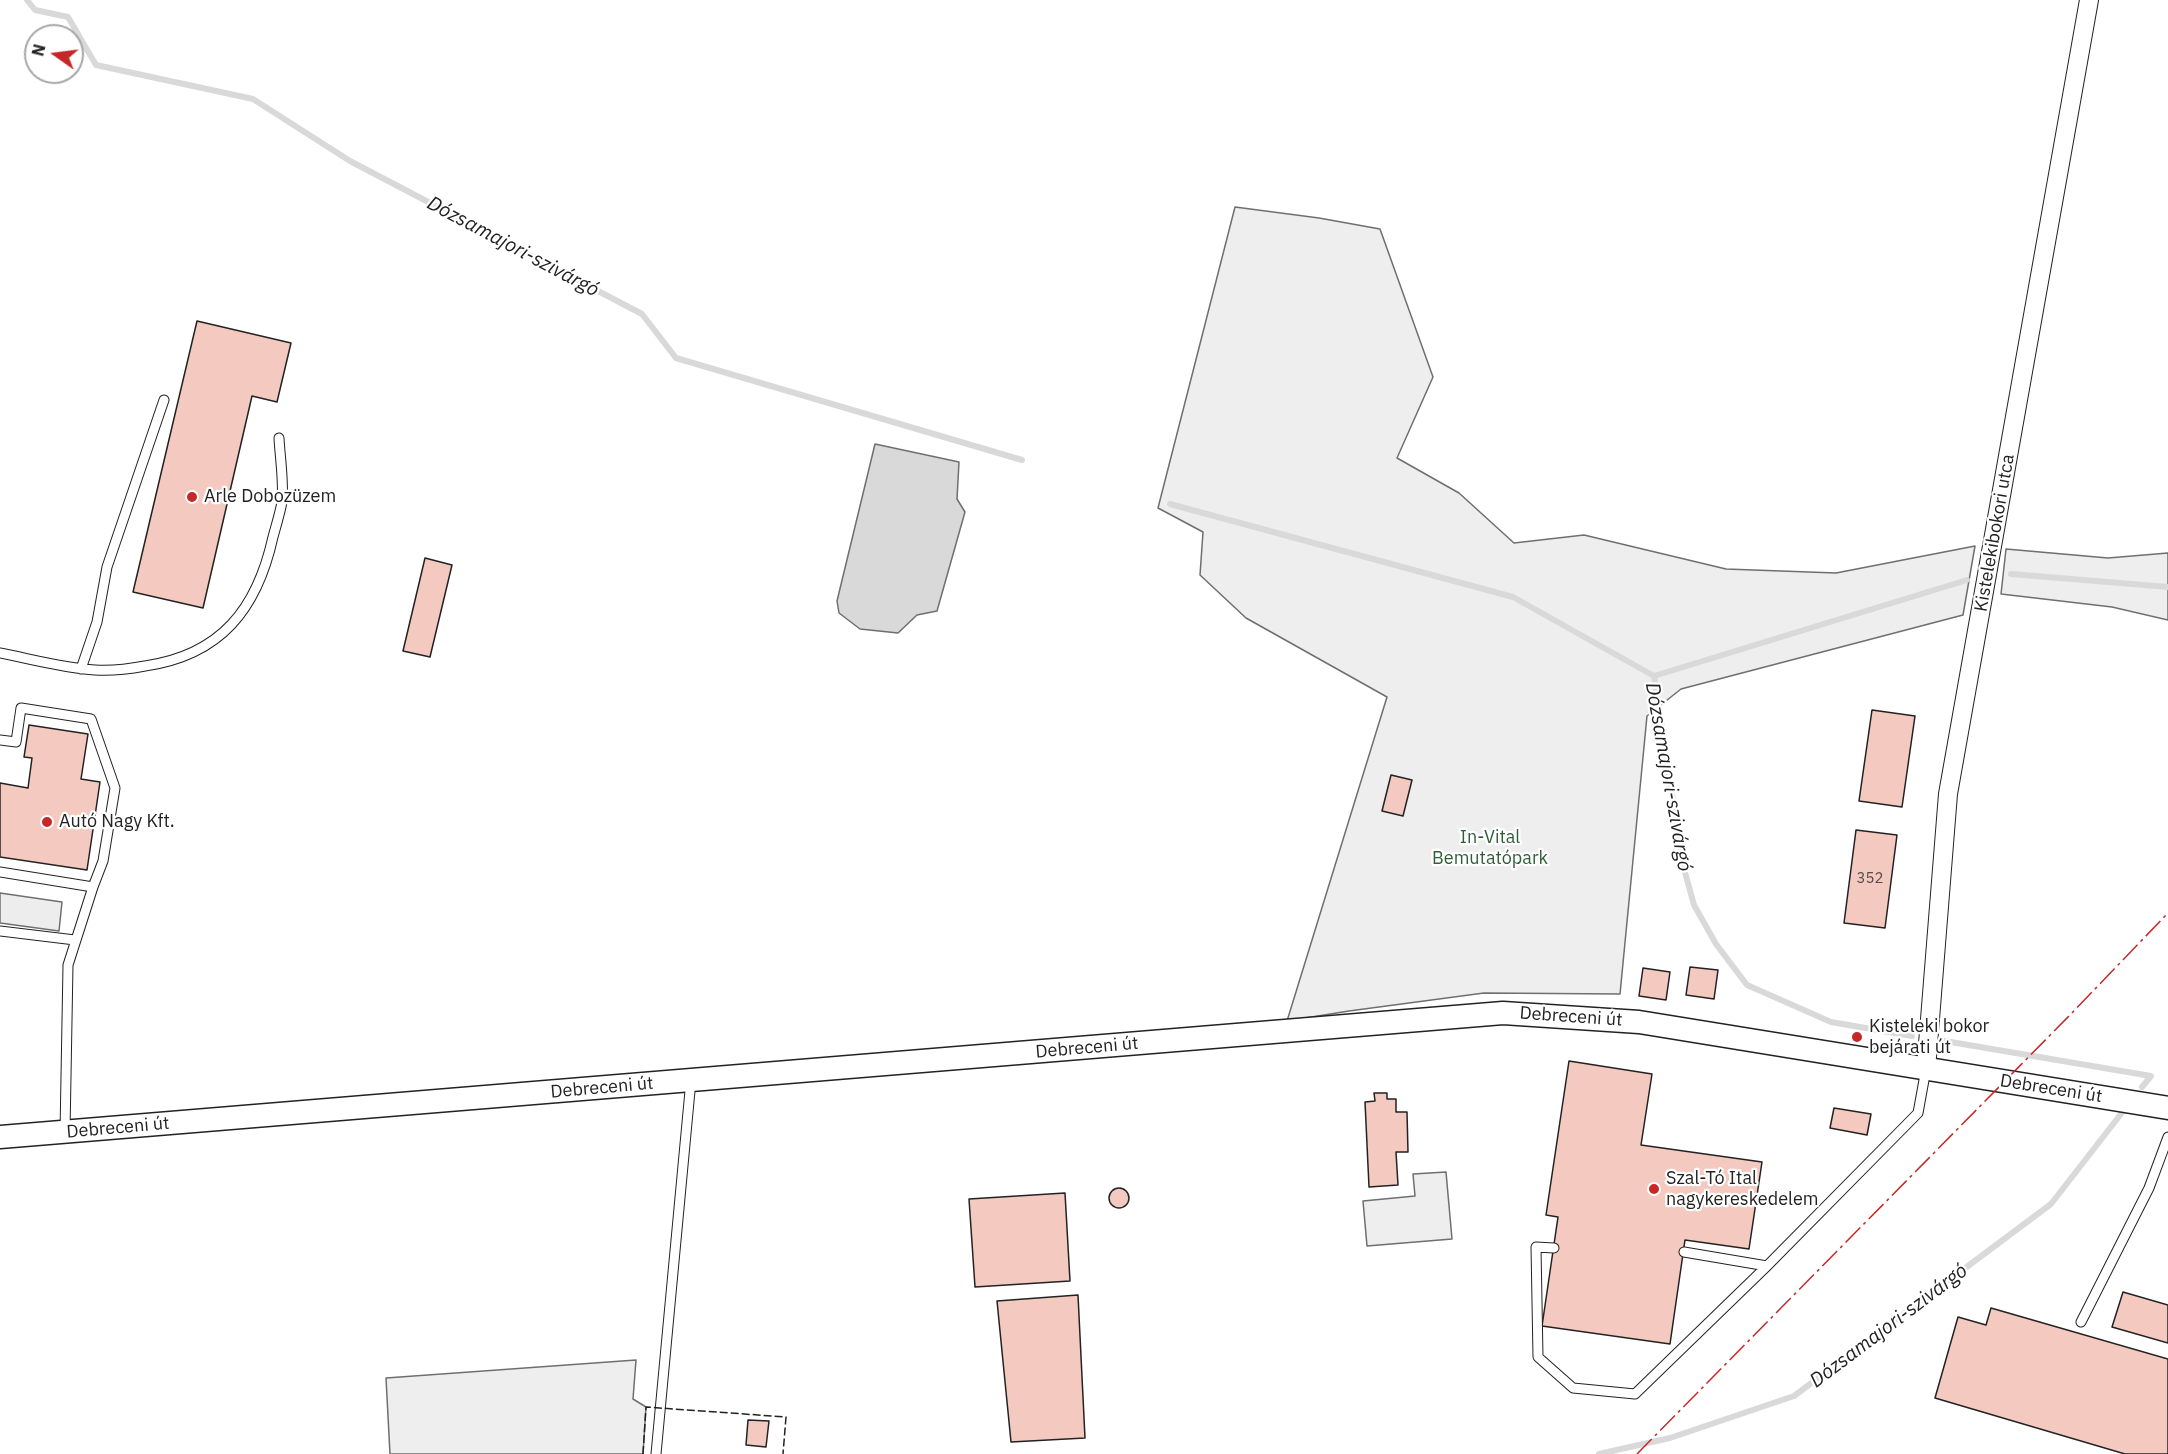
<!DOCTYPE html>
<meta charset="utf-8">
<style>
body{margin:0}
#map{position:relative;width:2168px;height:1454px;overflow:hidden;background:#fff;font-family:"IBM Plex Sans",sans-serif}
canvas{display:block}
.north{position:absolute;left:24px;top:24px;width:60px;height:60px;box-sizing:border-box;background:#fff;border:2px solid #a7a7a7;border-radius:50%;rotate:284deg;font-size:16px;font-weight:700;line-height:24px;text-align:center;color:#222}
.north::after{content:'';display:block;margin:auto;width:21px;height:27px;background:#c62828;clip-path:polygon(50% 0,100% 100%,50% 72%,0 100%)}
</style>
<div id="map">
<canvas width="2168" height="1454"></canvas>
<div class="north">N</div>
</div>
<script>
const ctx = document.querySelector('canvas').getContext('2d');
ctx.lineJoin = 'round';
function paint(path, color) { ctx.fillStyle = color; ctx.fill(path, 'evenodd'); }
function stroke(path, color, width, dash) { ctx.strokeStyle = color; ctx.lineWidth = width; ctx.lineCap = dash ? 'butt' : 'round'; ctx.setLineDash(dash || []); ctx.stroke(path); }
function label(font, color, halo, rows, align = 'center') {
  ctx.font = font + ' "IBM Plex Sans",sans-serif'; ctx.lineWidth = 4.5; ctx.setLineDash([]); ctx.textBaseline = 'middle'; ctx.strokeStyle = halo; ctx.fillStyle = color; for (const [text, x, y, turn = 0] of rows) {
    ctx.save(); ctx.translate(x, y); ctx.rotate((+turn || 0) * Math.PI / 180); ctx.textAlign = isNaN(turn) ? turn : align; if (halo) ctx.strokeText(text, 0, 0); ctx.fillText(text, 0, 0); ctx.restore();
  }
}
const green = new Path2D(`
 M1235,207l84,11 61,11 53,148 -36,81 62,35 55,50 70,-8 142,34 110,4 139,-27 -12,69 -282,74 -34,27 -27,278 -136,-1 -135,18 -62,10 100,-324 -141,-79 -46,-43 3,-43 -45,-24z
 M2006,549l102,9 60,-5v67l-56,-13 -111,-13z
 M1446,1172l6,67 -85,7 -4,-45 52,-5 -2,-22z
 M636,1360l-3,39 13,8 -3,47h-253l-4,-76z`);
paint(green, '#eee');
stroke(green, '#6f6f6f', 1.5);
const parking = new Path2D(`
 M0,893l62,9 -3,29 -59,-8z`);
paint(parking, '#ededed');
stroke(parking, '#6f6f6f', 1.5);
const water = new Path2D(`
 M875,444l84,18 -2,37 8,13 -28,99 -20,4 -19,18 -38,-4 -21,-16 -2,-12z`);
paint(water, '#d9d9d9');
stroke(water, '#6f6f6f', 1.5);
stroke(new Path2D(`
 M27,0l8,10 33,7 28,48 157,34 97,62 292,153 34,44 346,102
 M1170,504l343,93 141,79 29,189 11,40 22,39 31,41 84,37 81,14
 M2011,574l157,13
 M1654,676l313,-96
 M1939,1040l212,36 -9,11
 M1599,1454l71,-16 124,-42 257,-192 73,-94`), '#d9d9d9', 6);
const building = new Path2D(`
 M197,321l94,22 -14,59 -25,-6 -49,212 -70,-16z
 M425,558l27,7 -22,92 -27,-6z
 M1872,710l43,6 -13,91 -43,-6z
 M29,725l59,9 -7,45 19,3 -13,88 -87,-13v-74l28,5 4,-30 -8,-1z
 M1391,775l21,5 -9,36 -21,-5z
 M1856,830l41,5 -12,93 -41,-5z
 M1690,967l28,3 -4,29 -28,-4z
 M1643,968l27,4 -4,28 -27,-4z
 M1569,1061l83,13 -11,71 121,17 -13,87 -64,-9 -15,104 -128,-18 16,-109 -12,-2z
 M1374,1093h13v6h9v13h11l1,40h-12l2,33 -29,2 -4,-85 10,-1z
 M1834,1108l37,6 -4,21 -37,-7z
 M1109 1198a10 10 0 1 1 20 0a10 10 0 1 1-20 0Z
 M1065,1193l5,88 -95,6 -6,-88z
 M2123,1292l45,13v38l-56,-16z
 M1078,1295l7,143 -74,4 -14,-141z
 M1991,1308l177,51v95h-43l-190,-56 23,-81 28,8z
 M748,1420l21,1 -3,26 -20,-2z`);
paint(building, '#f3c9c0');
stroke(building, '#222', 1.5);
const service = new Path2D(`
 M0,653c31,6 63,15 95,17 16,1 34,-1 50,-4 76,-11 112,-57 128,-129 3,-11 7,-24 9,-35 2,-21 -2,-44 -3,-64
 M81,669l16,-47 10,-55 57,-167
 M0,740l16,2 5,-34 70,11 24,69 -12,73 -10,26 -25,78 -3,167
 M0,872l93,15
 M0,931l75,9
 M1554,1248l-18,-1 2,110 35,31 62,6 132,-128 151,-153 8,-44
 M1684,1252l83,14
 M2081,1322l68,-134 19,-51
 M656,1454l35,-374`);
const minor = new Path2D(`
 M1926,1069l22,-275 141,-794`);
const tertiary = new Path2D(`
 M0,1137l1503,-124 136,9 529,86`);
stroke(service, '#222', 11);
stroke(minor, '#222', 20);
stroke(tertiary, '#222', 25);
stroke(service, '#fff', 9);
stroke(minor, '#fff', 18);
stroke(tertiary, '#fff', 22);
stroke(new Path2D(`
 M643,1454l3,-47 140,10 -3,37`), '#222', 1.5, [8, 3]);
stroke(new Path2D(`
 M1637,1454l432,-438 99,-103`), '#c62828', 1.5, [21, 4.5, 3, 4.5]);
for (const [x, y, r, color] of [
 [192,497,6,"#c62828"],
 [47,822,6,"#c62828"],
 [1857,1037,6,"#c62828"],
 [1654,1189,6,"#c62828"]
]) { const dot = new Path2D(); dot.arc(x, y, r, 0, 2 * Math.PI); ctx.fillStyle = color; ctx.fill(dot); stroke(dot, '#fff', 2); }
label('15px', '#564c4a', null, [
 ["352",1870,879]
]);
label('18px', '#222', '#fff', [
 ["Arle Dobozüzem",204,497],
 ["Autó Nagy Kft.",59,822],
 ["Kisteleki bokor",1869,1027],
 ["bejárati út",1869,1048],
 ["Szal-Tó Ital",1666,1179],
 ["nagykereskedelem",1666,1200]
], 'left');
label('18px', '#222', '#fff', [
 ["Kistelekibokori utca",1995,533,-80],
 ["Debreceni út",1571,1017,4],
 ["Debreceni út",1087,1048,-5],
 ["Debreceni út",602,1088,-5],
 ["Debreceni út",2051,1089,9],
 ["Debreceni út",118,1128,-5]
]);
label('18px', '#2f5e38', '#fff', [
 ["In-Vital",1490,838],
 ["Bemutatópark",1490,859]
]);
label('italic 20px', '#222', '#fff', [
 ["Dózsamajori-szivárgó",513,247,28],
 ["Dózsamajori-szivárgó",1668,777,80],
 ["Dózsamajori-szivárgó",1889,1326,-37]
]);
</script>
